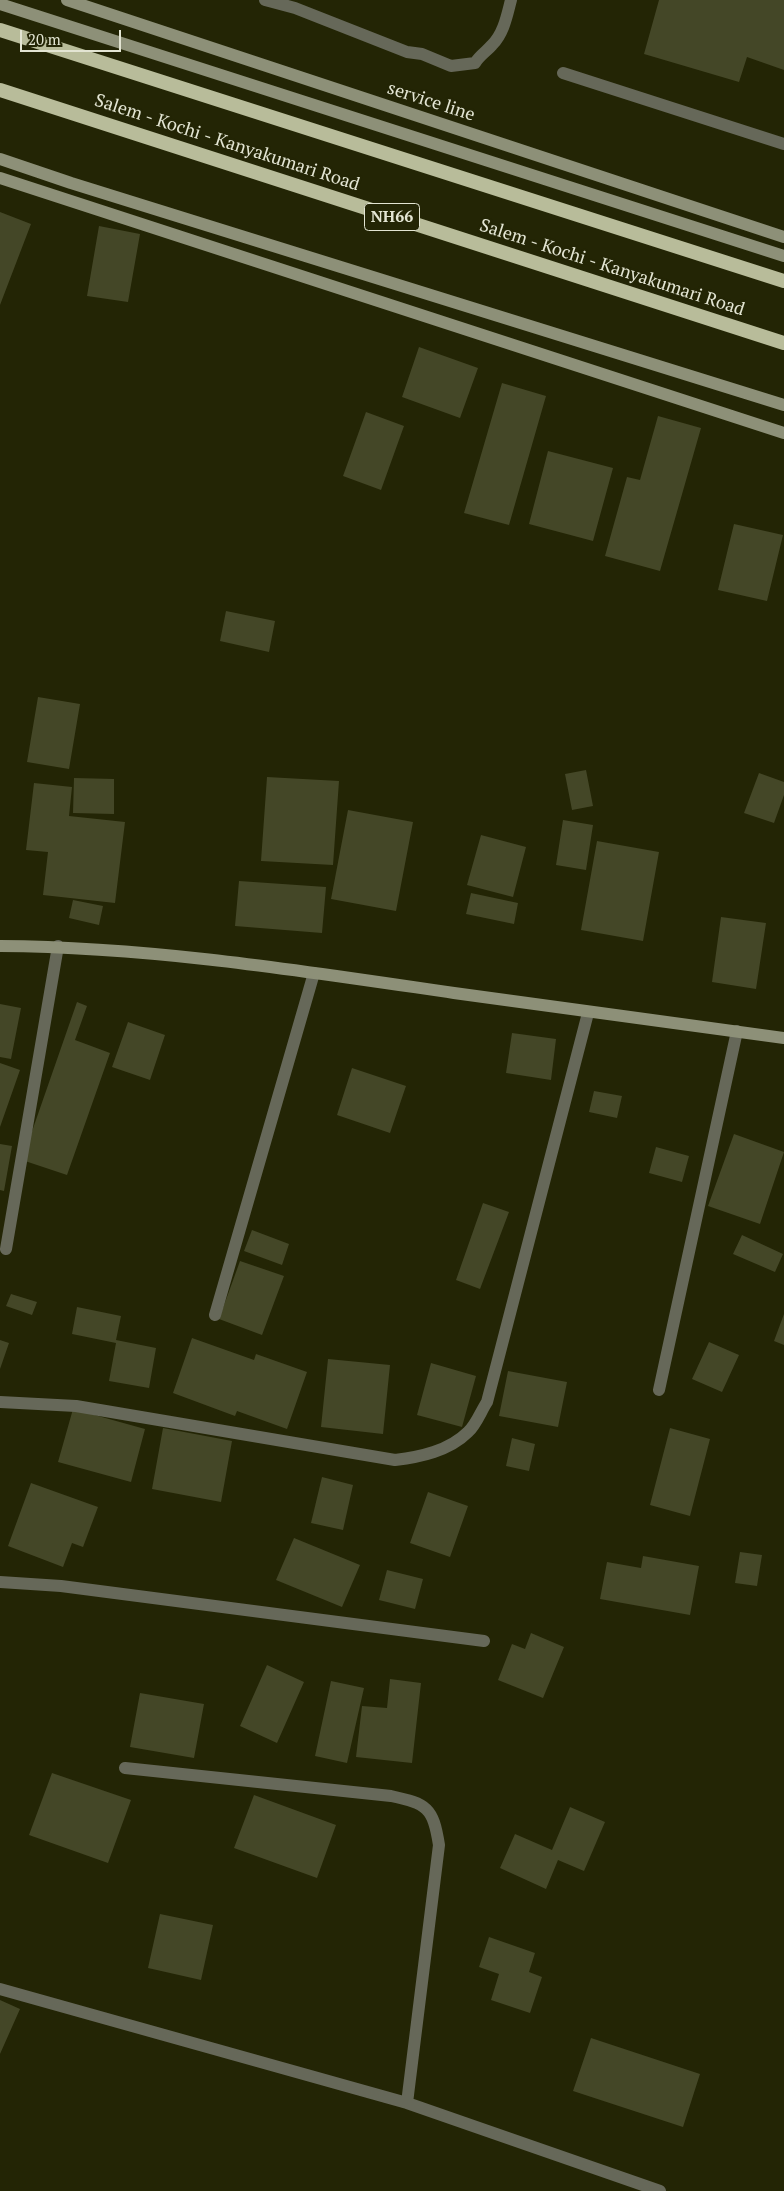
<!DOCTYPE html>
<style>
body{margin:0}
#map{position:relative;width:784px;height:2191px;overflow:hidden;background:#232505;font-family:"PT Serif",serif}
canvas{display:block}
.scale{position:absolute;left:20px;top:30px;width:101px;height:22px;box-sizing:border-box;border:2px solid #e3e5d3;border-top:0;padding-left:6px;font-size:15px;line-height:18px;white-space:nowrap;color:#e3e5d3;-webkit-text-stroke:4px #232505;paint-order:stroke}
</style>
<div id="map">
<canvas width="784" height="2191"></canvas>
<div class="scale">20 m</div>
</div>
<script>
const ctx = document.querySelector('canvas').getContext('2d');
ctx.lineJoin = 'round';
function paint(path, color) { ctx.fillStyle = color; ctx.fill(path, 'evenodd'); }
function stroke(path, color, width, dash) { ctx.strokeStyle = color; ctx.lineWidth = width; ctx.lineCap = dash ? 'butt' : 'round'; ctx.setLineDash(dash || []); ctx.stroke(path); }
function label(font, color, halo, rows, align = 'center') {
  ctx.font = font + ' "PT Serif",serif'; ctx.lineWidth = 4.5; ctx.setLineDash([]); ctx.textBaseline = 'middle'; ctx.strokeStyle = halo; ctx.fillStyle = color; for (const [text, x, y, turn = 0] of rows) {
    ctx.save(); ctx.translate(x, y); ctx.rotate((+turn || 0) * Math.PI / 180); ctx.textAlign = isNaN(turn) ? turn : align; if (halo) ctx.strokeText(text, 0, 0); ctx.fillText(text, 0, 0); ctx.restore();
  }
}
paint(new Path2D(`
 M659,0h125v70l-37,-13 -8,25 -95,-28z
 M0,212l31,12 -31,81z
 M99,226l41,8 -12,68 -41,-6z
 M419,347l59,21 -18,50 -58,-21z
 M502,383l44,13 -37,129 -45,-12z
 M366,412l38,14 -23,64 -38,-14z
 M658,416l43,12 -41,143 -55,-15 22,-79 13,3z
 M548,451l65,17 -20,73 -64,-17z
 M734,524l49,11 -16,66 -49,-11z
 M226,611l49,10 -6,31 -49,-11z
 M38,697l42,7 -11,65 -42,-7z
 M586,770l7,36 -21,4 -7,-36z
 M759,773l25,9v13l-10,28 -30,-10z
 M267,777l72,4 -6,84 -72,-4z
 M74,778l40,1v35l-41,-1z
 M34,783l38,4 -3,29 56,6 -10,81 -72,-8 5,-43 -22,-2z
 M348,810l65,12 -17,89 -65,-12z
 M563,820l30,5 -7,45 -30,-5z
 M481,835l45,12 -13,50 -46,-12z
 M597,841l62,11 -16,89 -62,-11z
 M239,881l87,6 -4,46 -87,-7z
 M471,893l47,10 -4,21 -48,-10z
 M73,900l30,6 -4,19 -30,-7z
 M721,917l45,6 -10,66 -44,-7z
 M77,1002l10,4 -12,34 35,13 -43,122 -45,-15z
 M0,1004l21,4 -10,51 -11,-2z
 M128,1022l37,13 -15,45 -38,-13z
 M512,1033l44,6 -5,41 -45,-7z
 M0,1063l20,7 -20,57z
 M352,1068l54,18 -16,47 -53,-18z
 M594,1091l28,5 -5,22 -28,-6z
 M734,1134l50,18 -24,72 -52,-18z
 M0,1144l12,2 -8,45 -4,-1z
 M656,1147l33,9 -7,26 -33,-9z
 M483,1203l26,9 -29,77 -24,-9z
 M252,1230l37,14 -7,21 -38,-14z
 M742,1235l41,19 -8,18 -42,-18z
 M240,1261l44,15 -22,59 -43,-16z
 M11,1294l26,8 -5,13 -26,-9z
 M77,1307l44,9 -5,24 40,8 -7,40 -40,-7 7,-38 -44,-9z
 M784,1314v31l-10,-4z
 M192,1338l62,22 2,-6 51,18 -20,57 -50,-18 -2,5 -62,-23z
 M0,1340l9,3 -9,26z
 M709,1342l30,13 -17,37 -30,-13z
 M328,1359l62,6 -7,69 -62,-7z
 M431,1363l45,13 -14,51 -45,-12z
 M508,1371l59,11 -9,45 -59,-11z
 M73,1409l72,20 -14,53 -73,-20z
 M163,1428l69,13 -11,61 -69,-13z
 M670,1428l40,11 -20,77 -40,-11z
 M512,1438l23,6 -6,27 -23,-5z
 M322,1477l31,8 -10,45 -32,-7z
 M31,1483l67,24 -15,40 -11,-4 -9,24 -55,-21z
 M428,1492l40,14 -18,51 -40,-14z
 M294,1538l66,27 -18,42 -66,-27z
 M740,1552l22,3 -5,31 -22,-3z
 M643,1556l56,10 -9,49 -90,-16 7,-37 34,6z
 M387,1570l36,9 -8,30 -36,-9z
 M531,1633l33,14 -21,51 -45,-18 14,-36 13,5z
 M267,1665l37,17 -27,61 -37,-17z
 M390,1679l31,4 -9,80 -56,-6 6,-51 25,2z
 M331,1681l33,7 -17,75 -32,-7z
 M140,1693l64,11 -10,54 -64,-11z
 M52,1773l79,27 -23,63 -79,-28z
 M254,1795l82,30 -19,53 -83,-30z
 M570,1807l35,15 -21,49 -26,-11 -12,29 -46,-21 15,-34 37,16z
 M160,1914l53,11 -12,55 -53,-12z
 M489,1937l46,16 -6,19 13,5 -12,36 -39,-13 8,-26 -20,-7z
 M0,2000l20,9 -20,45z
 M591,2038l109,36 -17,53 -110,-36z`), '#444727');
stroke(new Path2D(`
 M265,0l30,8 112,44 15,2 29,12 24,-3c5,-8 11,-11 17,-18 12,-12 15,-30 19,-45
 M563,73l221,71
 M6,1249l52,-303
 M215,1315l99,-342
 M659,1390l78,-359
 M0,1402l76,4 319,54c25,-3 54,-9 73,-28 8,-7 13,-21 19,-30l101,-389
 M0,1582l61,4 423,55
 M125,1768l266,28c36,8 42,11 48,49l-32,258
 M0,1989l407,114 253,88`), '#666859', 12);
stroke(new Path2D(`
 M67,0l717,237
 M0,4l784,252
 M0,159l71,24 713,222
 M0,178l784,255
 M0,946c153,1 303,25 454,47 110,16 220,29 330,45`), '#8d9078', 12);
stroke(new Path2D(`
 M0,30l784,251
 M0,90l784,253`), '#b8bc9a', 14);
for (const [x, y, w] of [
 [392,217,55]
]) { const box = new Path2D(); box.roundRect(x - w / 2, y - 13.5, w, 27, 4); ctx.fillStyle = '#232505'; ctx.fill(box); stroke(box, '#e3e5d3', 1); }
label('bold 16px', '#e3e5d3', null, [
 ["NH66",392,217]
]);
label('18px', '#e3e5d3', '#232505', [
 ["service line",431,102,18],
 ["Salem - Kochi - Kanyakumari Road",227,143,18],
 ["Salem - Kochi - Kanyakumari Road",612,268,18]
]);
</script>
